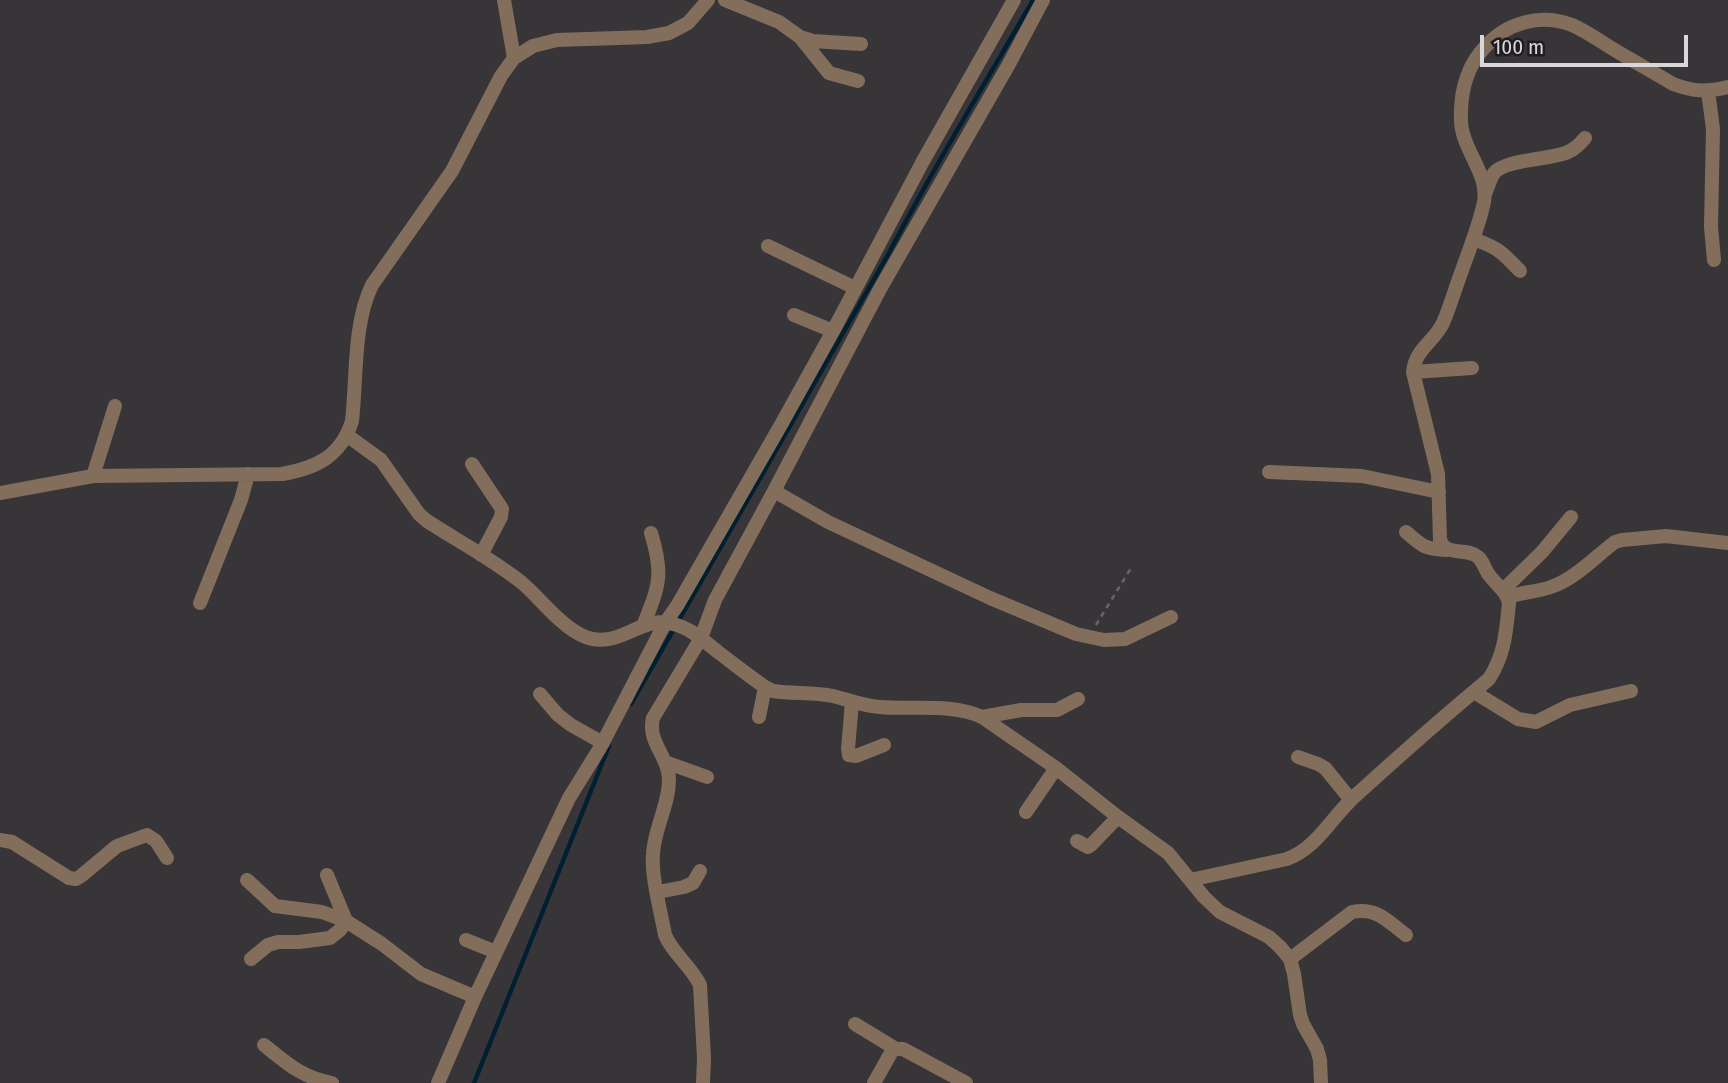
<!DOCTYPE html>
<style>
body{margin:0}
#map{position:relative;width:1728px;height:1083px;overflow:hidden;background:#383539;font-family:"Fira Sans Condensed",sans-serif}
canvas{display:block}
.scale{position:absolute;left:1480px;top:35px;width:208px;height:32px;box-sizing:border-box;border:4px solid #d9d7d9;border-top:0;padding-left:9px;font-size:21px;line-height:24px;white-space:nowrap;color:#d9d7d9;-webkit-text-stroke:5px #1f1d1f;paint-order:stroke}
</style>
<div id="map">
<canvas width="1728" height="1083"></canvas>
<div class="scale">100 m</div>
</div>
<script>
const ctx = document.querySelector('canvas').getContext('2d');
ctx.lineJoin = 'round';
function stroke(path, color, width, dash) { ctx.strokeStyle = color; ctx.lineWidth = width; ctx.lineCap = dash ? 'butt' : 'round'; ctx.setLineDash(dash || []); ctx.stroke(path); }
stroke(new Path2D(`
 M631,704l259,-453c44,-85 95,-167 143,-251
 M474,1083l135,-337`), '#002031', 4.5);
stroke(new Path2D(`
 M1096,625l35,-57`), '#696669', 2.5, [5, 5]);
stroke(new Path2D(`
 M504,0l10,58
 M725,0l54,22 21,15 13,4 48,3
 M800,37l29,36 29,8
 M1708,91l5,38 -2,98 3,33
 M1485,194c3,-7 5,-15 9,-21 12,-14 56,-13 74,-21 7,-3 12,-8 17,-14
 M1473,239c26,9 29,13 47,32
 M768,246l87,42
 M794,315l39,16
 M1413,372l59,-4
 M348,436l33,24 38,54 8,7c31,20 65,38 94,61 19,16 38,42 60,53 37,18 58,-21 92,-11 18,4 31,17 45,28 16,12 31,24 47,35l8,4c20,3 40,1 60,5 16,4 30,10 47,11 33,3 71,-4 102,10l74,51 62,49 50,36 36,44 16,15 49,25 12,11 9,11 4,15 6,41 3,9 14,25 3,11 1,23
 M472,464l30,45 -1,8 -20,38
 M1269,472l93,4 77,16
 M93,476l22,-70
 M774,491l54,31 162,76 86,36 28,6 21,-1 46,-22
 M0,493l93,-17 189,-2c35,-6 59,-18 70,-53 5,-44 1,-97 20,-136l80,-114 49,-95 13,-18 19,-12 24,-6 90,-3 22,-4 19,-10 20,-23
 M1406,532c17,15 19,17 41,18
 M1503,590l39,-38 29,-35
 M1508,597c14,-5 29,-5 43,-10 24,-8 44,-30 64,-45l7,-2 44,-4 62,7
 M200,603l41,-103 7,-26
 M643,626c16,-40 21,-51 8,-93
 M1474,692l44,27 18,3 34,-17 61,-14
 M540,694l18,21 13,10 32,18
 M852,702l-4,47 1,6 7,1 28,-11
 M759,717l6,-30
 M982,717l39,-7h36l21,-11
 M1298,757l20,7 7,4 26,32
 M665,762l42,15
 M1026,812l30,-44
 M0,840l12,2 57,36 7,1 5,-3 36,-30 30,-11 9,6 11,17
 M1077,841l11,6 3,-2 27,-28
 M247,880l28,26 47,6 24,9 36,23 39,30 54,23
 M1190,880l97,-21c30,-11 44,-41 67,-62 44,-40 89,-80 135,-118 16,-25 17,-47 20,-76 -2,-12 -12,-17 -19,-27 -5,-5 -6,-14 -12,-19 -11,-10 -32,0 -38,-17l-2,-66 -25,-102c2,-23 21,-30 30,-49 7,-16 12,-34 18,-50 8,-23 18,-47 23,-71 5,-29 -22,-52 -23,-81 -1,-27 5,-54 24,-74 21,-24 55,-34 87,-22 14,6 28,16 41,24 20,12 40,23 60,35 22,8 33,8 55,3
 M658,892l26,-5 9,-4 7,-12
 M466,940l30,12
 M251,959l17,-14 10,-3h21l31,-4 10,-8 6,-9 -19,-46
 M1290,959l62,-47c25,-5 35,9 54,23
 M855,1024l41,25
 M264,1045c24,19 37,32 68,38
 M438,1083l37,-86 94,-199 31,-50 65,-125 12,-17 105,-183 51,-92 90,-170 91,-161
 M703,1083l1,-25 -4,-73c-9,-19 -27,-31 -35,-50 -4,-23 -14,-58 -12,-81 1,-25 16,-49 16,-74 0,-24 -22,-37 -16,-62l48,-80 14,-38 59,-109 106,-202 129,-225 34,-64
 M874,1083l18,-32 4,-2h7l63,34`), '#836e5c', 14);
</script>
